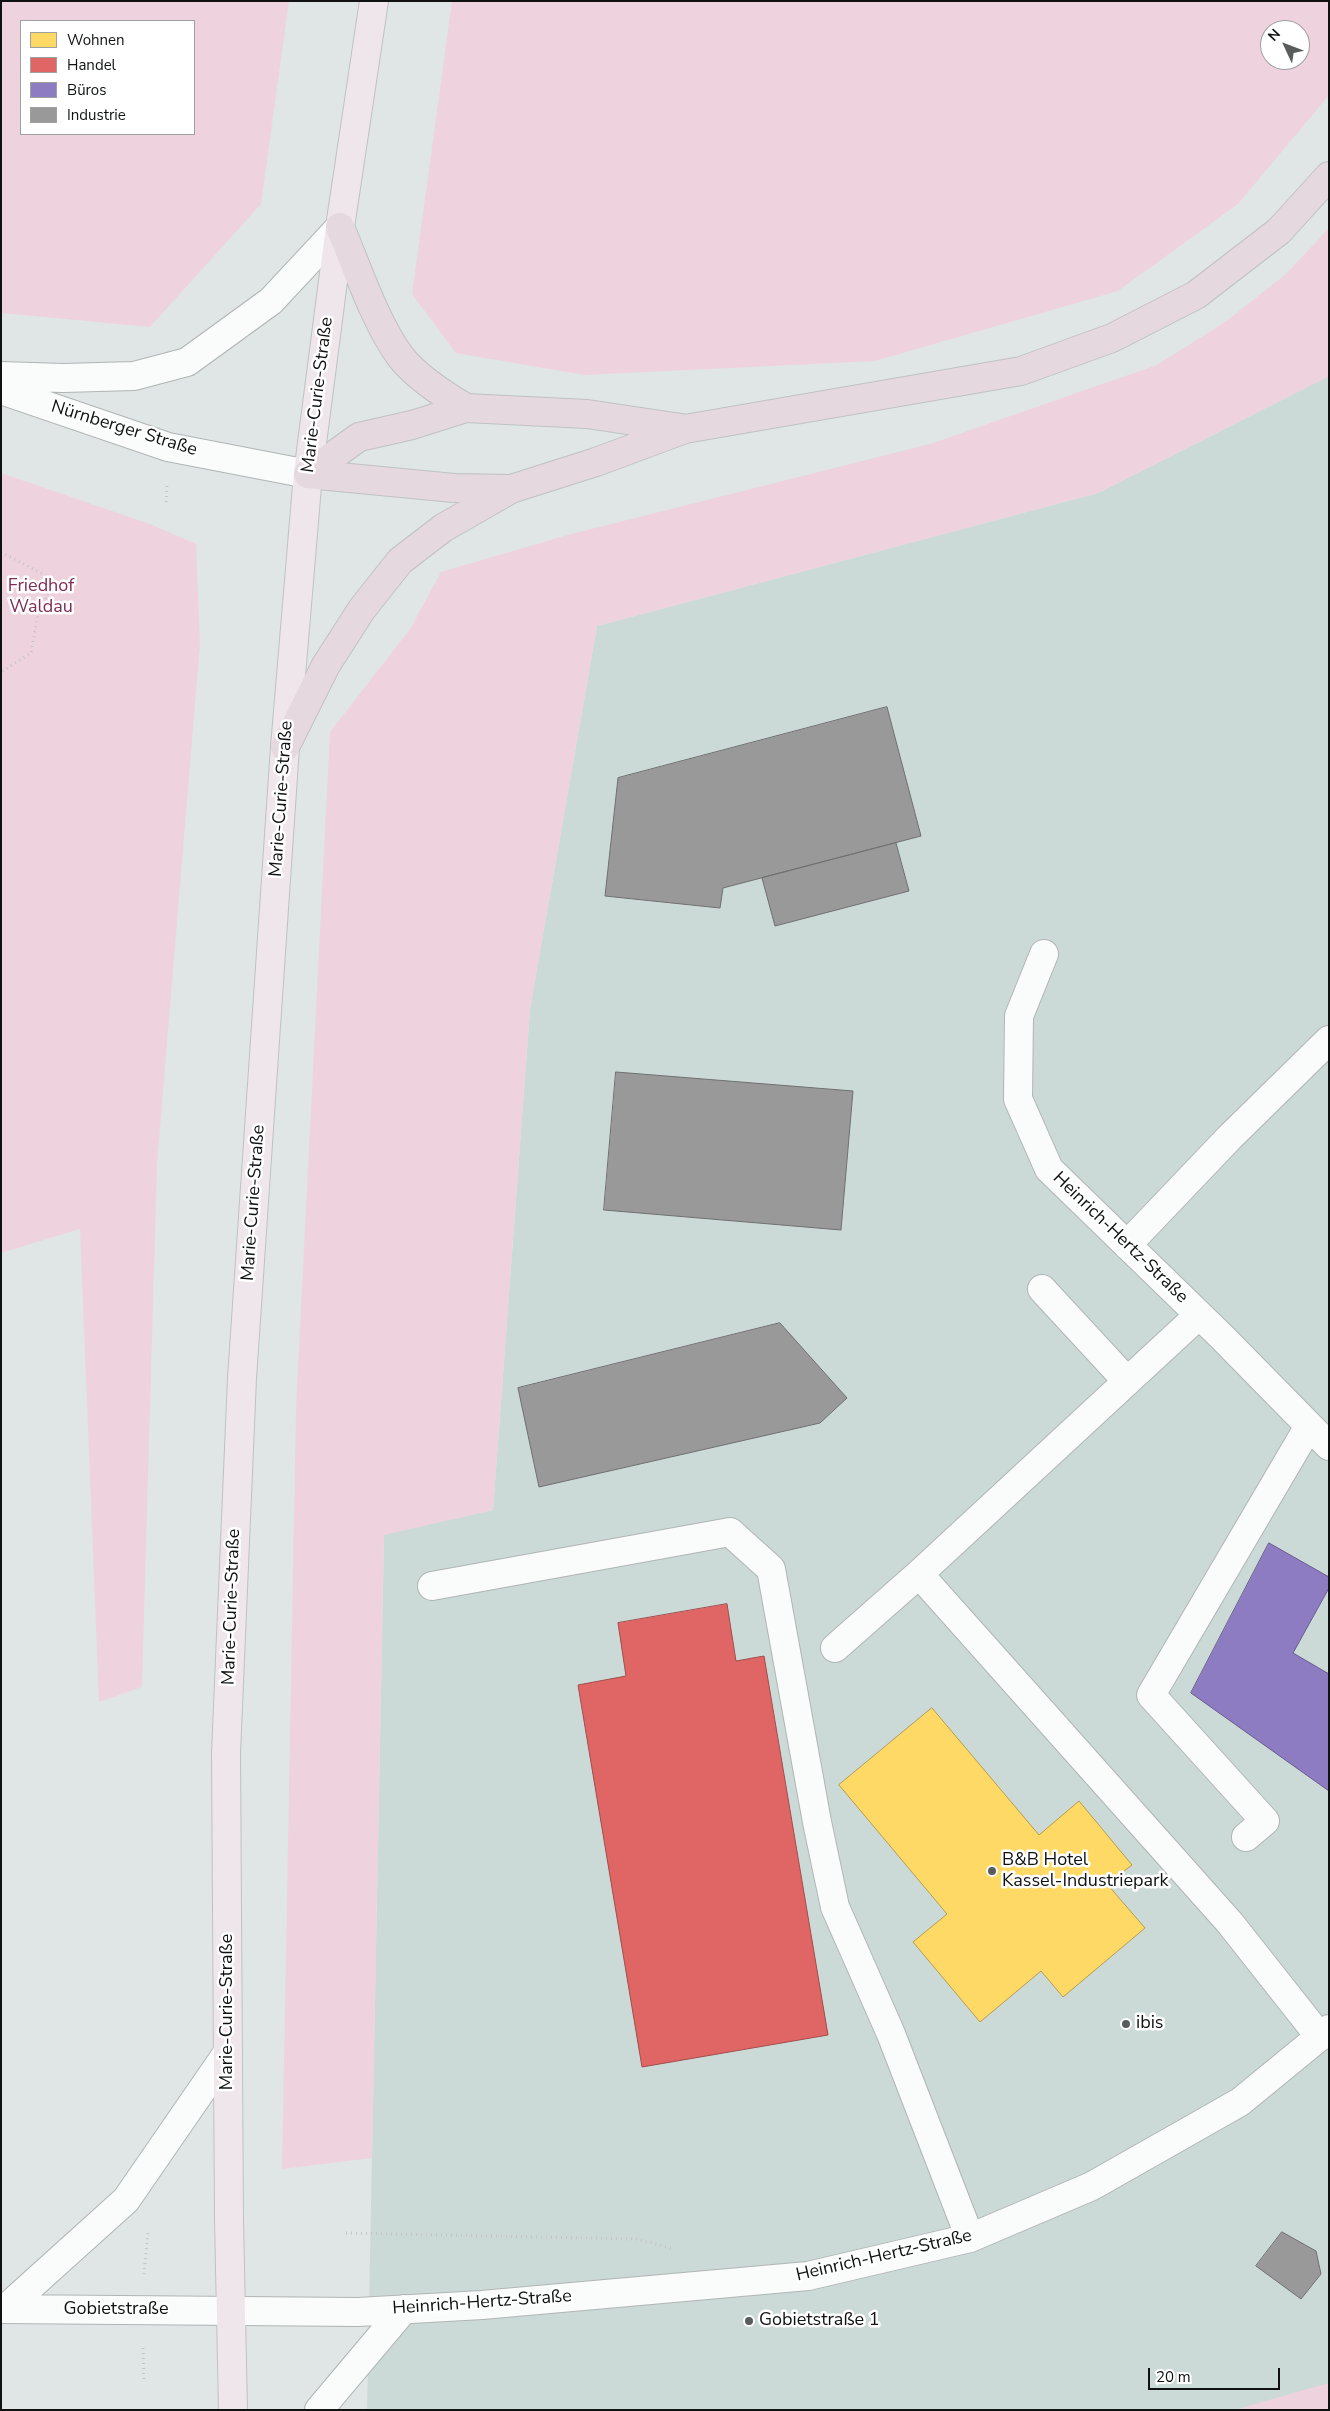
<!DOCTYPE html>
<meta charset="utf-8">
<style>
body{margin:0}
#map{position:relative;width:1330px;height:2411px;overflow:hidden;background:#e0e6e5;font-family:"Nunito Sans",sans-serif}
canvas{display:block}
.frame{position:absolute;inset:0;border:2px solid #0f1211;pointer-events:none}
.legend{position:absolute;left:20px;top:20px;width:175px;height:115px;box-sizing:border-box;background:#fff;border:1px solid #9fa0a0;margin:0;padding:6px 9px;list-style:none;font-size:15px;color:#0f1211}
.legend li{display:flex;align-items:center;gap:10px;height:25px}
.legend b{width:25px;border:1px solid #9fa0a0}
.north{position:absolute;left:1260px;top:20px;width:50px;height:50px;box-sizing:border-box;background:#fff;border:1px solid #9fa0a0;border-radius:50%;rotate:313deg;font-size:14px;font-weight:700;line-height:20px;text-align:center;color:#0f1211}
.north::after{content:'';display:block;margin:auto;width:18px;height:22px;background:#585c5b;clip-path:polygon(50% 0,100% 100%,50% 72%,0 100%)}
.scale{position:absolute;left:1148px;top:2368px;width:132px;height:22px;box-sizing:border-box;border:2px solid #0f1211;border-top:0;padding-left:6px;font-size:15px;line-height:18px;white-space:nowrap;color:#0f1211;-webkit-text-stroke:4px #fff;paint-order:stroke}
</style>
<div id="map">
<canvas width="1330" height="2411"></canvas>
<div class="frame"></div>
<ul class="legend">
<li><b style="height:14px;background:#ffd966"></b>Wohnen</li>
<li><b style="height:14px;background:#e06666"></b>Handel</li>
<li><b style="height:14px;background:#8e7cc3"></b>Büros</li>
<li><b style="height:14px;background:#999"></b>Industrie</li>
</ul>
<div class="north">N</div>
<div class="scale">20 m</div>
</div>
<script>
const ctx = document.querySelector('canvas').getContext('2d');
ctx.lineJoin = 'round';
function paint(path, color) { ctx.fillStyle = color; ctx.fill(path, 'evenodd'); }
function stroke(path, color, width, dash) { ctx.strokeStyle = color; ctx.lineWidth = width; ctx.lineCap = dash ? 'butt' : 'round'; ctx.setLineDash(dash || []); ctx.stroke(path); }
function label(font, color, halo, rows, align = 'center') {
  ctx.font = font + ' "Nunito Sans",sans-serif'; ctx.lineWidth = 5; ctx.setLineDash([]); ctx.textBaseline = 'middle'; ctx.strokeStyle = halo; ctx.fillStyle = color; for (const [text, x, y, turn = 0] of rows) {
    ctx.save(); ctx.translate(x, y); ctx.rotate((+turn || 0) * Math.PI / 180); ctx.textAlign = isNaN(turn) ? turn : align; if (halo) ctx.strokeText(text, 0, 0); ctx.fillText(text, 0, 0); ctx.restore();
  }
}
paint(new Path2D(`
 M1329,376v2034h-962l17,-876 109,-24 37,-501 67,-383 501,-133z`), '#ccdad7');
paint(new Path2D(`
 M1,1h288l-28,203 -111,123 -149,-14zM21,21h173v113h-173z
 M452,1h877v94l-91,109 -120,87 -243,70 -291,14 -128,-22 -44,-59zM1270,30h30v30h-30z
 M1329,228v148l-231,117 -501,133 -67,383 -37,501 -109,25 -12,623 -90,11 14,-762 34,-675 80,-103 31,-57 130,-38 359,-90 227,-79 68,-43 61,-48z
 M1,473l149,51 46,20 4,100 -43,520 -15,523 -43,15 -19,-473 -79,24z
 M1329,2383v27h-95z`), '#eed3de');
const homes = new Path2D(`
 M932,1708l107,127 40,-34 53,64 -25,19 38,44 -82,69 -22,-26 -61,51 -67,-80 34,-28 -108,-129z`);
paint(homes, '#ffd966');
stroke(homes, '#b79d4c', 1);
const shops = new Path2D(`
 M727,1604l9,57 28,-5 64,379 -186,32 -64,-382 48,-9 -8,-53z`);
paint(shops, '#e06666');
stroke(shops, '#a14d4c', 1);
const offices = new Path2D(`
 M1269,1543l60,34v11l-36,65 36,21v117l-138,-98z`);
paint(offices, '#8e7cc3');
stroke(offices, '#685c8e', 1);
const industry = new Path2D(`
 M887,707l34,129 -198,52 -3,20 -115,-12 13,-118z
 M896,843l13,48 -134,35 -13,-48z
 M616,1072l237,19 -12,139 -237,-20z
 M780,1323l67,75 -27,25 -281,64 -21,-99z
 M1282,2232l34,19 5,23 -20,25 -45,-33z`);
paint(industry, '#999');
stroke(industry, '#707070', 1);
const minor = new Path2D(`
 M1,376l62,2 71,-2 53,-14 84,-61 69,-74
 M1,390l167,57 140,27
 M1044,954l-25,62 -1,83 31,70 173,168 107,109
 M1127,1245l102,-107 100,-98
 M1042,1289l85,92
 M1199,1315l-280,259 311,349 90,114
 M432,1586l298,-54 41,37 46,253 18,85 56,127 79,204
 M835,1648l84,-74
 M1246,1837l19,-16 -114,-126 158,-269
 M1,2309l357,3 124,-7 326,-29 162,-38 122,-52 148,-84 89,-73
 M5,2309l121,-109 102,-148
 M319,2410l85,-101`);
const major = new Path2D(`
 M233,2410l-4,-190 -3,-467 16,-375 43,-631 23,-273 32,-247 34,-226`);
const highway = new Path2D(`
 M340,227c17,40 35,95 60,129 16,21 44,39 66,52
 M308,474l51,-37 53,-12 54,-17 121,6 94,14
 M308,474l146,14 57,1
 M285,747l41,-82 36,-56 38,-48 43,-33 68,-39 85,-27 89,-33 336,-58 91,-33 84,-43 83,-64 50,-55`);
stroke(minor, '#b0b5b4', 30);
stroke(major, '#bfc2c1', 30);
stroke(highway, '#bfc2c1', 30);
stroke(new Path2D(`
 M166,502l1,-17
 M1,552l53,28 -16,34 -7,39 -30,19
 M346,2233l290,6 38,10
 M144,2274l4,-43
 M143,2348l1,34`), '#c3c4c4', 3, [1, 4]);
stroke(minor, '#fafbfb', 28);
stroke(major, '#eee6ea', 28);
stroke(highway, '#e6d8df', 28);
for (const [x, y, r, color] of [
 [992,1871,5,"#585c5b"],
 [1126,2024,5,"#585c5b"],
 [749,2321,5,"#585c5b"]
]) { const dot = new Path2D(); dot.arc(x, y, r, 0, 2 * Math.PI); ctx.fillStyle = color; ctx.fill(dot); stroke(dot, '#fff', 2); }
label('18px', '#0f1211', '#fff', [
 ["Marie-Curie-Straße",318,395,-83],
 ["Nürnberger Straße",124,429,17],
 ["Marie-Curie-Straße",282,799,-86],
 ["Marie-Curie-Straße",254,1203,-86],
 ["Heinrich-Hertz-Straße",1120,1238,44],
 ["Marie-Curie-Straße",232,1607,-88],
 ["Marie-Curie-Straße",228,2012,-90],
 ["Heinrich-Hertz-Straße",884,2256,-13],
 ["Heinrich-Hertz-Straße",482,2303,-4],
 ["Gobietstraße",116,2310]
]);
label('18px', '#7f2d56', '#fff', [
 ["Friedhof",41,587],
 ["Waldau",41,608]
]);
label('18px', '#0f1211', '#fff', [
 ["B&B Hotel",1002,1861],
 ["Kassel-Industriepark",1002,1882],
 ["ibis",1136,2024],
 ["Gobietstraße 1",759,2321]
], 'left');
</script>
